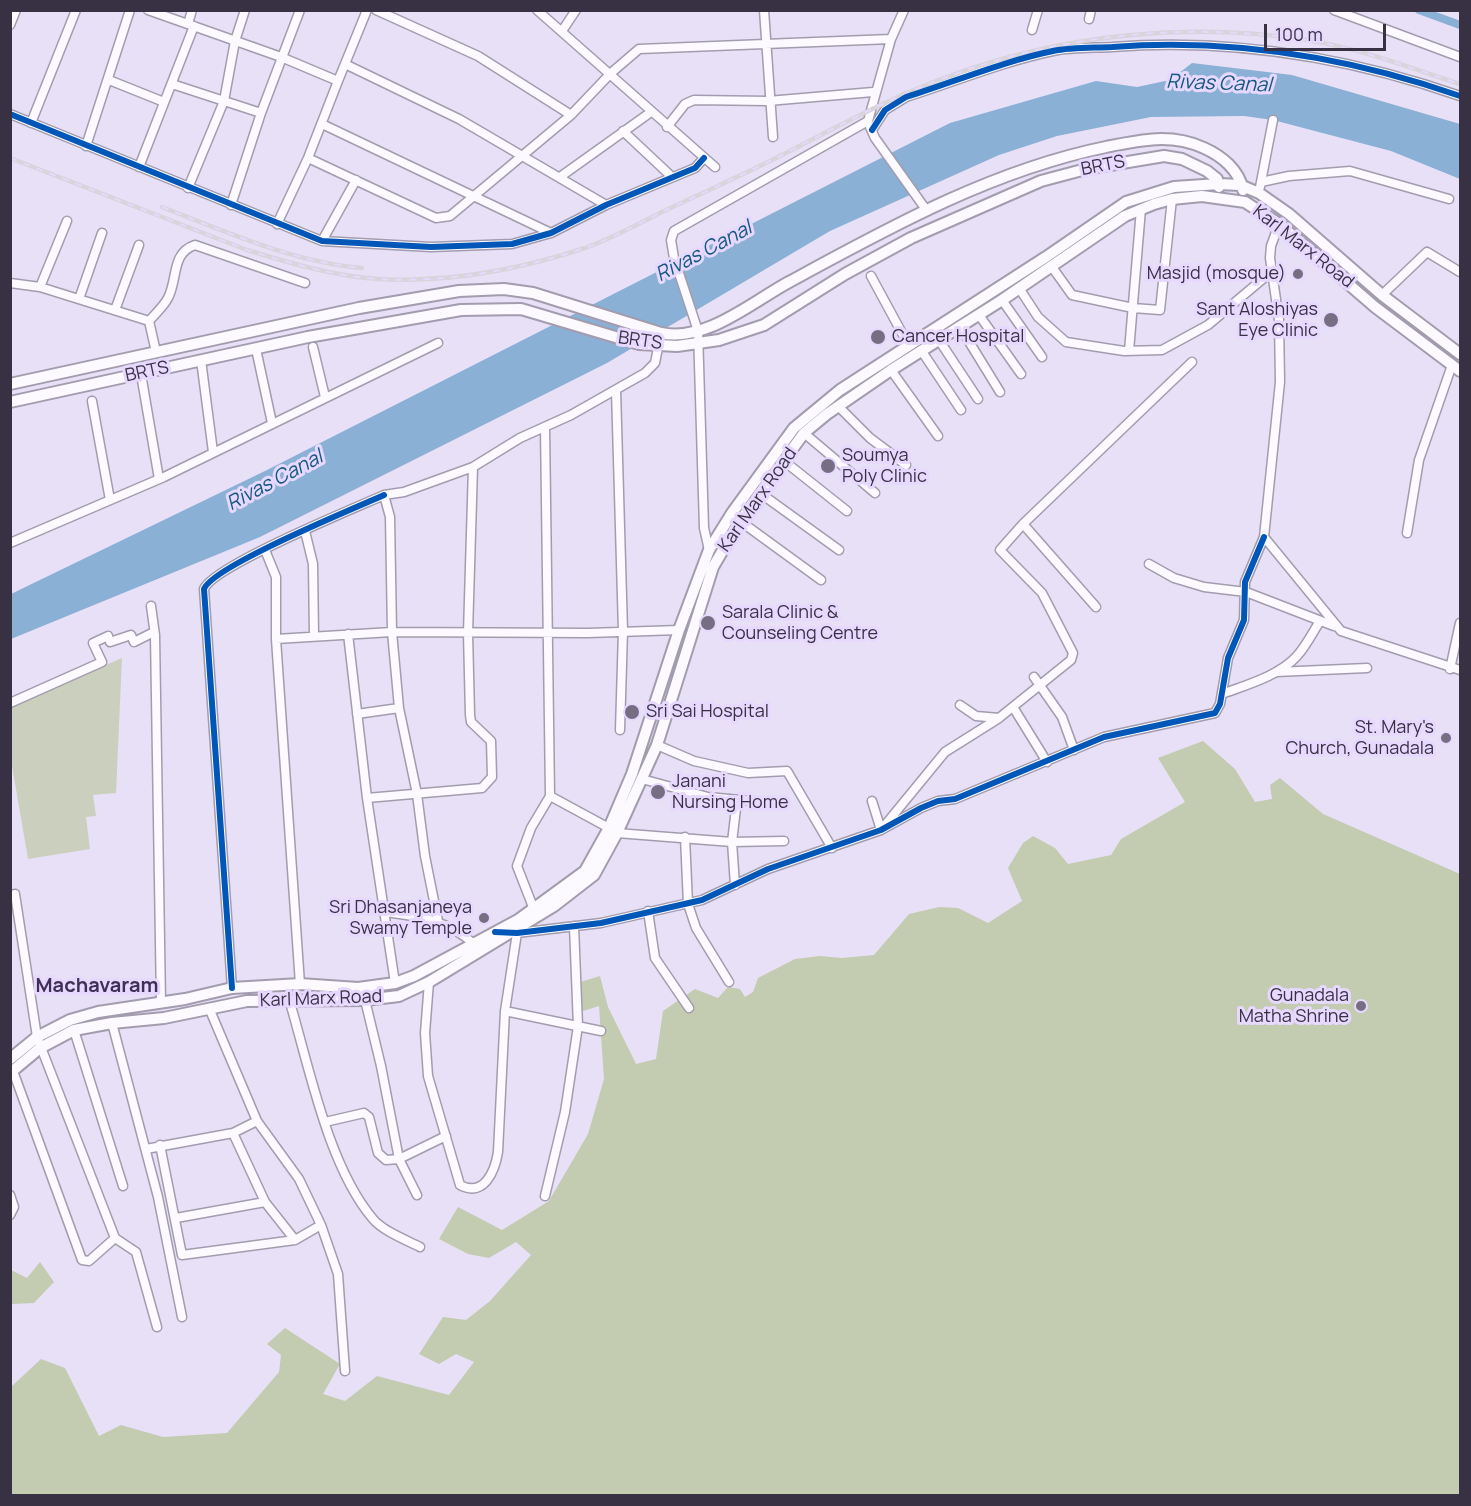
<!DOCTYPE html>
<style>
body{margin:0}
#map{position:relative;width:1471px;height:1506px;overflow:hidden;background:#e8e0f6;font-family:Manrope,sans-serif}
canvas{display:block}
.frame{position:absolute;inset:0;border:12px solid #383144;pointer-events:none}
.scale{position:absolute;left:1264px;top:24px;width:122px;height:27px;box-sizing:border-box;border:3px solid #383144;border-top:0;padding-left:8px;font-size:18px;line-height:21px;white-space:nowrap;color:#383144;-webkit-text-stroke:4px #e6d8fe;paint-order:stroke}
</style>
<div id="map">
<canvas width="1471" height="1506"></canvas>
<div class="frame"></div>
<div class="scale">100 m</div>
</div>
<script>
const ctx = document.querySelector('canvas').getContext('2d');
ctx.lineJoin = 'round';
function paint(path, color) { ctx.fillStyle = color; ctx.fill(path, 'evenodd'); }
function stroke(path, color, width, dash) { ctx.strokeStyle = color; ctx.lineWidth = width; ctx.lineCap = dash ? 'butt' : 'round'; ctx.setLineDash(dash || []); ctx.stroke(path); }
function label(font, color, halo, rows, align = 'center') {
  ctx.font = font + ' Manrope,sans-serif'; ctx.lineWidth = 6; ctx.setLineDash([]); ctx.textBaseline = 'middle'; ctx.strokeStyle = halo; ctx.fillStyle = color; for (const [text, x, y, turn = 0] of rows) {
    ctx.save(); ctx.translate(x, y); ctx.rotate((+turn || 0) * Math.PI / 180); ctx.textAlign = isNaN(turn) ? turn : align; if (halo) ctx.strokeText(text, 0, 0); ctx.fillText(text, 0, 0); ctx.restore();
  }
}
paint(new Path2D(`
 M122,658l-6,135 -23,2 3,21 -10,1 4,32 -62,10 -17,-99 -1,-53z`), '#cbd0be');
paint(new Path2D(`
 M1203,741l32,28 20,33 17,-3 -2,-14 10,-7 43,36 137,60v621l-1449,1v-109l30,-28 24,9 34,68 22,-11 42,12 64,-4 52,-61 2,-17 -14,-11 18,-16 55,36 -17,30 22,7 32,-25 72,19 25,-33 -18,-8 -17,10 -20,-10 24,-37 23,3 24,-19 41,-46 -15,-13 -27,16 -21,-4 -29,-15 19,-32 44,23 47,-29 39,-67 16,-55 -5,-73 -19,6 -3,-29 23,-7 8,31 28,57 20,-5 7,-48 32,-22 23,9 10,-11 12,2 5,8 8,-5 5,-14 37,-19 25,-3 22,2 32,-3 35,-41 30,-7 19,1 30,15 34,-22 -14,-33 15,-25 10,-7 22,12 13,16 43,-9 10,-16 64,-37 -27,-44z
 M40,1262l14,20 -20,21 -23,1v-34l16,8z`), '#c3cbb1');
paint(new Path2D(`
 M1192,63l100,12 168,49v55l-69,-28 -118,-31 -29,-4 -93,1 -94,19 -58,19 -169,76 -223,132 -347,174 -249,102v-45l256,-124 683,-347 146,-42 41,6 33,-7z`), '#8ab0d5');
stroke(new Path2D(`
 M1419,10l41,15`), '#8ab0d5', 8);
const minor = new Path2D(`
 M148,10l133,47 57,24 29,-71
 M537,10l178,157
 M764,10l9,127
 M1334,10l126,47
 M1089,19l2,-9
 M188,24l4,-14
 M10,25l6,-15
 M1032,30l6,-20
 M562,31l14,-21
 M345,64l114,55 147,86
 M109,80l55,22
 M172,84l89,29
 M10,114l312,127 109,6 81,-3 39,-11 55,-28 89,-37 9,-10
 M571,115l40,-42 28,-24 252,-10
 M31,123l45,-113
 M322,124l229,109
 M667,127l18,-23 9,-4 74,1 105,-9
 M870,127l5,11 52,73
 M872,130l13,-20 21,-13c48,-15 98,-36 147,-46 19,-4 40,-3 59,-4 119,-9 236,10 348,49
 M623,131l49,46
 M86,146l44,-136
 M308,158l128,60 14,-2 121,-101 -93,-59 -102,-46
 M139,167l55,-141
 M560,177l91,-65
 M1261,182l28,-6 61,-5 99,28
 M1260,187l13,-67
 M188,188l36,-87 11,-60 10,-31
 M231,205l30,-92 39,-103
 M277,224l31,-66 30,-77
 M1279,224l-8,22 -1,12 9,62 1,62 -16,155 77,94 119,39
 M322,241l34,-61
 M1052,267l20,28 61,13 27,2 12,-111
 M871,276l38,70
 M10,283l30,4 109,34 7,31
 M40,287l27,-66
 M1019,288l19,29 28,25 58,9 38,-1 46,-25 63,-53
 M1382,295l45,-43 33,20
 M79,299l23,-66
 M1002,300l40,57
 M115,310l24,-65
 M979,315l42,59
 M149,321c6,-7 15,-15 19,-23 10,-19 3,-45 27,-53l110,38
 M960,327l40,65
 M939,340l39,59
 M313,347l12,50
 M256,349l16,74
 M921,350l40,60
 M1129,351l12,-142
 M201,360l12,92
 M891,370l47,66
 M141,374l18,105
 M616,390l7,241 -3,99
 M92,401l18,99
 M838,406l32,32 36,27
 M804,433l71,60
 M784,461l63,50
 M760,493l79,57
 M740,521l81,59
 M1023,524l73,83
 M305,531l8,33 1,71
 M1407,533l12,-73 33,-95
 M10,543l154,-66 274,-134
 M265,550l11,27v62l24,345
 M709,550l-5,-22 -6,-197 -24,-73 -3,-18 3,-9 194,-110 23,-82 13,-29
 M1149,564l25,14 30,9 42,5 88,34
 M151,606l4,29 6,368
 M348,634l19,164 28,185
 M276,639l116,-7 196,1 91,-3
 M1450,669l10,-46
 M1276,672l91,-4
 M1034,677l28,40 12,33
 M1222,694c24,-9 57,-18 75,-38 9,-10 16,-24 23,-35
 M10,703l92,-41 -9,-19 15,-7 2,6 21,-7 3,7 20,-10
 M960,705l16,11 23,2
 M1013,707l34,55
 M399,708l18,86 8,62 13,65
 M357,714l42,-6 -7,-76 -2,-115 -6,-22 20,-3 69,-25 47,-29 51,-23 74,-42 10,-10 6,-30
 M657,745l37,16 54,12 39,-2 45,77
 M642,779l66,18 53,5
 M550,796l59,32
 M367,798l115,-10 10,-11 -1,-36 -20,-19 -1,-7 -2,-82 5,-166
 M872,801l9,29 64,-78 54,-34 72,-58 2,-7 -31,-60 -42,-43 23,-26 169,-162
 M617,833l115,9 52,-1
 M685,837l3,67 8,24 33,54
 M735,885l-3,-43 5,-42
 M15,894l22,143 78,201 21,14 21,75
 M533,907l-16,-41 14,-38 19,-32 -5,-369
 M648,911l7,47 34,50
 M385,912c34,4 62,8 89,32
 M510,932l7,1 84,-10 101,-23 66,-31 113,-39 40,-22 17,-7 17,-2 149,-62 111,-24 5,-9 8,-46 16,-38 1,-38 19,-45
 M429,982l-4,51 3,43 32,109c24,13 35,-14 38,-33l7,-141 12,-78
 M232,988l-28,-399c9,-23 151,-81 180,-94
 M289,999c20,67 39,167 84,220 10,12 33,21 47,28
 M365,1000l16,66 18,93 18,36
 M209,1008l48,113 42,58 22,46 17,49 7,97
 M505,1011l96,20
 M112,1023l46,174 24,120
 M74,1030l49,156
 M13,1071l69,189 7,1 26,-23
 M325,1122l39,-9 5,4 9,36 8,7 13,-1 47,-23
 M233,1133l32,69 30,38
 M160,1145l22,110 113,-15 26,-15
 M146,1149l87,-16 24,-12
 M10,1195l4,12 -4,8
 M545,1196l20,-84 13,-86 -4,-100
 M176,1218l89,-16`);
const major = new Path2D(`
 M10,384l349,-76 100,-17 45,-2 29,4 128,40c44,10 91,-31 128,-51 101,-55 204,-112 317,-135 34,-7 65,-14 98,1 18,8 35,22 39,42
 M10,402l298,-65 153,-27 60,-1 118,35 38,2 42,-6 45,-15 81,-51 66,-36 130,-57 45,-12 78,-13 18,3 25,12 10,8 2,8
 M10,1059l27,-22 33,-17 28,-8 87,-13 47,-11 68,-4 58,4 37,-5 19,-7 104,-56 67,-49 24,-43 23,-54 47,-144 30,-80 23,-37 62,-85 46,-38 206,-133 80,-55 48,-15 45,-3 21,1 19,8 30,21 93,81 78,59
 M10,1073l30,-25 34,-18 38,-7 52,-5 83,-17 118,-1 34,-4 30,-14 125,-76 40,-31 23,-42 40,-88 56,-178 27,-46 64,-88 23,-19 64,-44 111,-70 123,-84 29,-12 18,-5 30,-3 43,6 34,22 96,83 85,64`);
stroke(minor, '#a39cae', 11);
stroke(major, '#a39cae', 14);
stroke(minor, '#fcfafe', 8);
stroke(major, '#fcfafe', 10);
const rail = new Path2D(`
 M10,158l237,92c43,13 86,26 131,29 71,4 140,-9 207,-31 28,-10 55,-25 81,-38 37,-17 74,-34 110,-52 59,-30 116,-62 179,-84 111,-40 236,-52 352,-34 52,8 103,28 153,44
 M162,207c64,25 131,55 200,61`);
stroke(rail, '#d7d4db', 4.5);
stroke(rail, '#e6d8fe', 2, [7]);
stroke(new Path2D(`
 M10,114l312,127 109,6 81,-3 39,-11 55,-28 89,-37 9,-10
 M872,130l13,-20 21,-13c48,-15 98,-36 147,-46 19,-4 40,-3 59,-4 119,-9 236,10 348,49
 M495,932l22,1 84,-10 101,-23 66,-31 113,-39 40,-22 17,-7 17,-2 149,-62 111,-24 5,-9 8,-46 16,-38 1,-38 19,-45
 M232,988l-28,-399c9,-23 151,-81 180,-94`), '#0057b8', 6);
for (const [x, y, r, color] of [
 [1298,274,6,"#766e82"],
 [1331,320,8,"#766e82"],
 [878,337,8,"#766e82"],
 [828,466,8,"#766e82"],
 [708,623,8,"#766e82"],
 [632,712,8,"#766e82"],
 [1446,738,6,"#766e82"],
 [658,792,8,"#766e82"],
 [484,918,6,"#766e82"],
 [1361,1006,6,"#766e82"]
]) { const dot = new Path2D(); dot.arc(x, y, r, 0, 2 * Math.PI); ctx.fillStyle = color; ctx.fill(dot); stroke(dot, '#e6d8fe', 2); }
label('18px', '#383144', '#e6d8fe', [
 ["BRTS",1103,166,-11],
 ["Karl Marx Road",1303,247,38],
 ["BRTS",640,341,8],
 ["BRTS",147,372,-12],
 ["Karl Marx Road",758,500,-55],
 ["Karl Marx Road",321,999,-2]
]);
label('18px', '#383144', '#e6d8fe', [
 ["Masjid (mosque)",1286,274],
 ["Sant Aloshiyas",1318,310],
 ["Eye Clinic",1318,331],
 ["Cancer Hospital",892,337,"left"],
 ["Soumya",842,456,"left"],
 ["Poly Clinic",842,477,"left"],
 ["Sarala Clinic &",722,613,"left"],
 ["Counseling Centre",722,634,"left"],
 ["Sri Sai Hospital",646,712,"left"],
 ["St. Mary's",1434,728],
 ["Church, Gunadala",1434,749],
 ["Janani",672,782,"left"],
 ["Nursing Home",672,803,"left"],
 ["Sri Dhasanjaneya",472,908],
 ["Swamy Temple",472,929],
 ["Gunadala",1349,996],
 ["Matha Shrine",1349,1017]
], 'right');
label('italic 20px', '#155883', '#e6d8fe', [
 ["Rivas Canal",1219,84,2],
 ["Rivas Canal",704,252,-28],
 ["Rivas Canal",275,481,-28]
]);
label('bold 20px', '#403056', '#e6d8fe', [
 ["Machavaram",97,986]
]);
</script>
